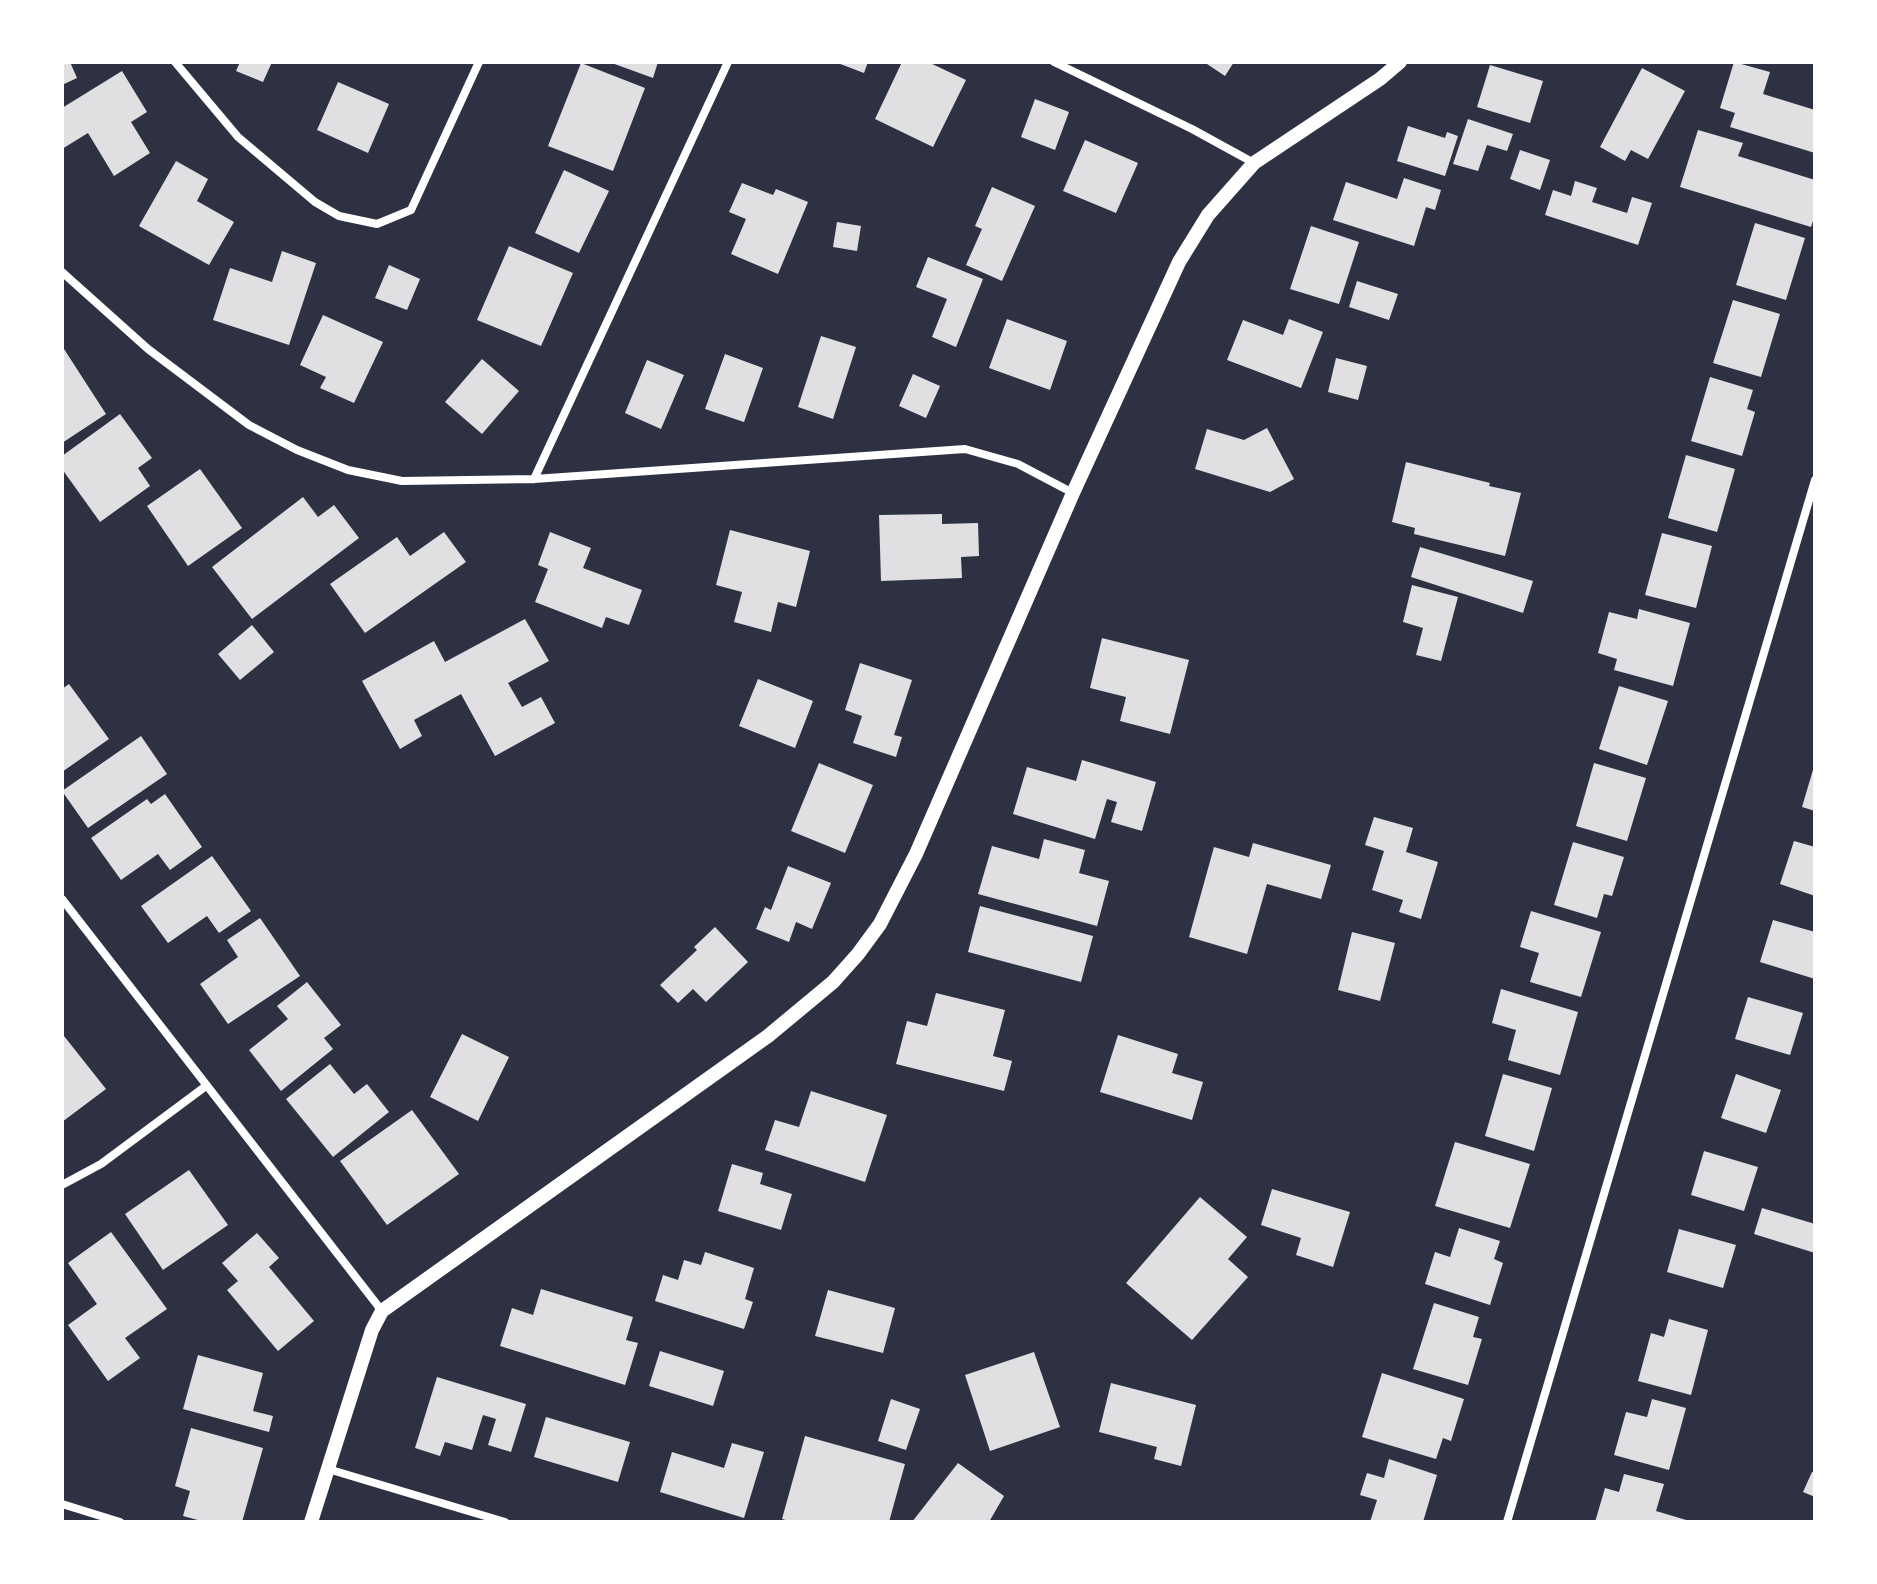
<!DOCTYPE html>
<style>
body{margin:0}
#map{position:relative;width:1877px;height:1584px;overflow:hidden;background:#2d3142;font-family:Manrope,sans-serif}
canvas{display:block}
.frame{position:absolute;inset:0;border:64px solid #fff;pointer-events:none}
</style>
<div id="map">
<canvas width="1877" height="1584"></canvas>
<div class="frame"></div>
</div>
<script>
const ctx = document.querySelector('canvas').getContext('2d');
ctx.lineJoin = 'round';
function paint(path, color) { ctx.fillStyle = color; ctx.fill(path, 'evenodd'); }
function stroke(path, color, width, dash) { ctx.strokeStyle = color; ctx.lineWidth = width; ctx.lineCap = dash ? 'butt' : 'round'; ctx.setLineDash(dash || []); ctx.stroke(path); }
paint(new Path2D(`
 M62,62h8l7,16 -15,7z
 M240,62h32l-9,20 -27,-11z
 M609,62h49l-5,16z
 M835,62h33l-4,11z
 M902,62h26l38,18 -33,67 -58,-28z
 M1204,62h30l-9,14z
 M1734,62l36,10 -7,22 52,16v43l-85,-26 5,-14 -15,-5z
 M581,63l64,25 -32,83 -65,-25z
 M1490,65l53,16 -13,42 -53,-16z
 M1642,68l43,23 -37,68 -17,-9 -6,11 -25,-14z
 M122,71l25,41 -16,10 19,31 -36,23 -26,-43 -26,16v-41z
 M338,82l51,22 -21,49 -51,-23z
 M1035,99l34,13 -14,38 -34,-13z
 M1468,119l45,15 -6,17 -20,-6 -9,26 -25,-7z
 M1408,126l37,12 2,-6 11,4 -13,40 -48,-15z
 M1698,130l45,13 -5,13 77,24v35l-4,12 -131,-40z
 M1085,140l53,23 -22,50 -53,-22z
 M1520,150l30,10 -10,30 -30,-11z
 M176,161l32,18 -11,22 37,21 -25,43 -70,-39z
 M564,170l45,21 -30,62 -44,-20z
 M1404,178l37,12 -6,20 -9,-3 -12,39 -81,-26 13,-38 51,17z
 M1575,181l22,7 -5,14 35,11 5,-16 20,6 -14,42 -93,-30 8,-25 18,6z
 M742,183l31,12 3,-6 32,13 -30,72 -47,-20 15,-35 -17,-7z
 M992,187l43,19 -33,75 -36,-16 16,-36 -7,-3z
 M837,222l24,4 -4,25 -24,-4z
 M1755,223l50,15 -19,62 -50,-15z
 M1311,226l48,16 -20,62 -49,-15z
 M509,246l64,27 -32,73 -64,-26z
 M282,251l34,12 -27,82 -76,-25 17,-52 42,14z
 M928,257l55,22 -27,68 -24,-10 15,-38 -31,-12z
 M389,265l31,14 -13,31 -32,-12z
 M1357,281l41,13 -9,26 -40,-13z
 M1733,300l47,14 -19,63 -48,-14z
 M323,315l60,27 -29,61 -34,-15 6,-11 -26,-12z
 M1007,319l60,22 -17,49 -61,-22z
 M1289,319l34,13 -22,56 -74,-28 16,-40 40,15z
 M821,336l35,11 -23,72 -35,-12z
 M64,349l42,65 -44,29v-92z
 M725,354l38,14 -19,54 -39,-13z
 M1336,358l31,8 -9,34 -30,-8z
 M482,359l37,32 -37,43 -37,-32z
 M647,360l37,15 -23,54 -36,-16z
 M913,374l27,12 -14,32 -27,-12z
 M1710,377l43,13 -6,19 8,3 -13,44 -51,-15z
 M120,414l32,44 -14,10 12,18 -50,36 -38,-53v-13z
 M1267,428l27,51 -24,13 -75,-23 12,-40 37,11z
 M1686,455l49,14 -18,63 -49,-14z
 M1406,462l84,21 -1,3 32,7 -16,63 -91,-22 1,-6 -23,-6z
 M200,469l42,59 -54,38 -41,-60z
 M303,497l15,20 16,-12 25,33 -107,81 -40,-52z
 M942,514v10l36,-1 1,33 -18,1 1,21 -81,3 -2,-66z
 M730,530l80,21 -14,56 -18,-5 -7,30 -37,-10 8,-30 -26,-7z
 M444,532l22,30 -101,71 -35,-49 67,-47 13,19z
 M550,532l41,16 -8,20 59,22 -13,35 -23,-8 -4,11 -67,-26 13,-33 -10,-4z
 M1662,533l50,13 -16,62 -51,-13z
 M1420,547l113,34 -10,32 -112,-36z
 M1412,585l46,12 -17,64 -25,-6 7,-27 -20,-6z
 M1639,609l51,14 -17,63 -59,-16 3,-11 -19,-6 11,-41 28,7z
 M525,619l24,42 -41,22 14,24 19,-10 14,26 -60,33 -34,-62 -47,26 8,16 -22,13 -38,-68 72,-40 11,21z
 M252,625l22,27 -34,28 -22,-26z
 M1102,638l87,22 -19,74 -50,-13 6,-24 -36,-9z
 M860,663l52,17 -18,55 8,2 -6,20 -43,-14 9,-27 -17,-6z
 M758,679l55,22 -18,47 -56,-22z
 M69,684l40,55 -47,33v-83z
 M1619,686l49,15 -21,64 -48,-16z
 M141,736l26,38 -79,54 -26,-37z
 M1082,760l74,22 -14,49 -31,-9 6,-20 -10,-3 -12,40 -82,-25 14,-47 49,14z
 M819,763l54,22 -28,68 -54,-22z
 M1594,763l52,15 -19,63 -51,-15z
 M1815,763v48l-13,-4z
 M165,794l37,53 -32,23 -12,-16 -37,26 -30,-42 56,-39 4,5z
 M1374,817l39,11 -7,24 32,10 -17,57 -22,-7 4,-12 -31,-10 12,-39 -19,-6z
 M1044,839l41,11 -6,23 30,8 -12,45 -119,-32 14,-48 47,13z
 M1794,841l21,6v49l-35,-12z
 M1573,842l51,15 -12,39 -8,-2 -7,24 -43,-13z
 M1253,843l78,22 -10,34 -54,-15 -20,70 -58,-17 25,-90 35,10z
 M212,856l39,55 -32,22 -12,-17 -39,27 -27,-37z
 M788,866l43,17 -19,46 -16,-7 -7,20 -33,-13 9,-22 6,3z
 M980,906l113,30 -12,46 -113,-30z
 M1531,911l70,21 -20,65 -51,-15 9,-29 -19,-6z
 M260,918l40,58 -72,48 -28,-40 38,-27 -11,-17z
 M1773,920l42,12v47l-55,-17z
 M715,927l33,35 -42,40 -13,-13 -15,14 -18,-18 37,-35 -3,-3z
 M1352,932l43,11 -15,58 -42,-11z
 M307,982l34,43 -17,13 9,11 -52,42 -32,-41 39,-31 -11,-13z
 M1501,989l77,23 -18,63 -52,-15 8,-30 -24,-7z
 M936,993l69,17 -12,46 19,5 -8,30 -108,-27 11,-43 20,5z
 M1748,997l55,16 -13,42 -55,-16z
 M462,1034l47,23 -31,64 -48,-24z
 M1118,1035l60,19 -6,19 31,9 -11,38 -92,-28z
 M64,1036l42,53 -44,33v-85z
 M330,1064l24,30 13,-10 22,28 -56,45 -47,-58z
 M1503,1074l49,14 -18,63 -49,-15z
 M1736,1074l45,16 -15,43 -45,-15z
 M811,1091l76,24 -22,67 -100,-32 10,-30 24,7z
 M412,1110l47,64 -72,51 -47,-64z
 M1455,1142l75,22 -20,64 -75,-22z
 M1704,1151l54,16 -14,44 -53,-16z
 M732,1164l31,9 -3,11 32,10 -11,36 -63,-19z
 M189,1170l39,55 -65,45 -38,-56z
 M1272,1189l78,23 -17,55 -37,-12 5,-17 -40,-13z
 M1200,1197l47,40 -19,22 20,18 -56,63 -66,-57z
 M1762,1208l53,16v29l-61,-19z
 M1459,1228l41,13 -6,18 9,4 -13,42 -65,-21 10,-32 15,5z
 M1679,1229l57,16 -13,43 -56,-16z
 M111,1232l56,77 -42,29 15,20 -32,23 -40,-56 29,-21 -29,-41z
 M257,1233l22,25 -10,9 45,54 -36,30 -51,-61 11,-9 -16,-18z
 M705,1252l49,16 -9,31 8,3 -9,27 -89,-28 8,-26 15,5 6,-20 17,5z
 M541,1289l92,28 -7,23 12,3 -13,42 -125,-39 12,-38 21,7z
 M828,1290l67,18 -12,45 -68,-17z
 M1434,1303l45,14 -6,20 9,2 -14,46 -55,-16z
 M1669,1319l39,11 -17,65 -53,-14 13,-48 13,4z
 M660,1351l64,20 -11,35 -64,-20z
 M1034,1352l26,75 -70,24 -25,-76z
 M198,1355l65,18 -10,38 20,5 -4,16 -86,-23z
 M1382,1373l82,26 -13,42 -8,-3 -7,21 -74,-22z
 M437,1377l89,27 -15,48 -23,-7 8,-26 -13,-4 -11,35 -27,-8 -5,14 -25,-8z
 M1111,1383l85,22 -15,61 -27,-7 3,-12 -58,-15z
 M891,1399l29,10 -14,41 -28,-9z
 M1652,1399l34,9 -17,62 -55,-15 12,-43 21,5z
 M546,1417l84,25 -12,40 -84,-25z
 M191,1428l72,20 -21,74h-37l-22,-6 7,-25 -15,-5z
 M805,1436l100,28 -16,58h-96l-11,-3z
 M732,1443l32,9 -20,66 -84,-26 12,-40 52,16z
 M1389,1459l48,16 -14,47h-53l7,-22 -17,-5 7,-22 17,5z
 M958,1463l46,33 -15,26h-77z
 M1812,1472l3,1v24l-12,-5z
 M1624,1474l40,10 -8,27 37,11h-98l10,-34 14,4z`), '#e0e0e3');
stroke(new Path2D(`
 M175,62l63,75 77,65 24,14 38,8 34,-14 68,-148
 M1054,62l138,67 62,34
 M62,272l86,77 101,76 48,25 51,20 54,11 132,-2 431,-30 53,15 55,29
 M534,479l194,-417
 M62,899l320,412
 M62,1185l39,-21 105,-78
 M328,1469l177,53
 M62,1504l58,18
 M1507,1522l308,-1042`), '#fff', 8);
stroke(new Path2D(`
 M311,1522l61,-192 10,-19 386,-275 65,-54 25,-28 22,-30 36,-70 157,-361 106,-231 29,-47 46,-52 126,-84 20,-17`), '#fff', 14);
</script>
